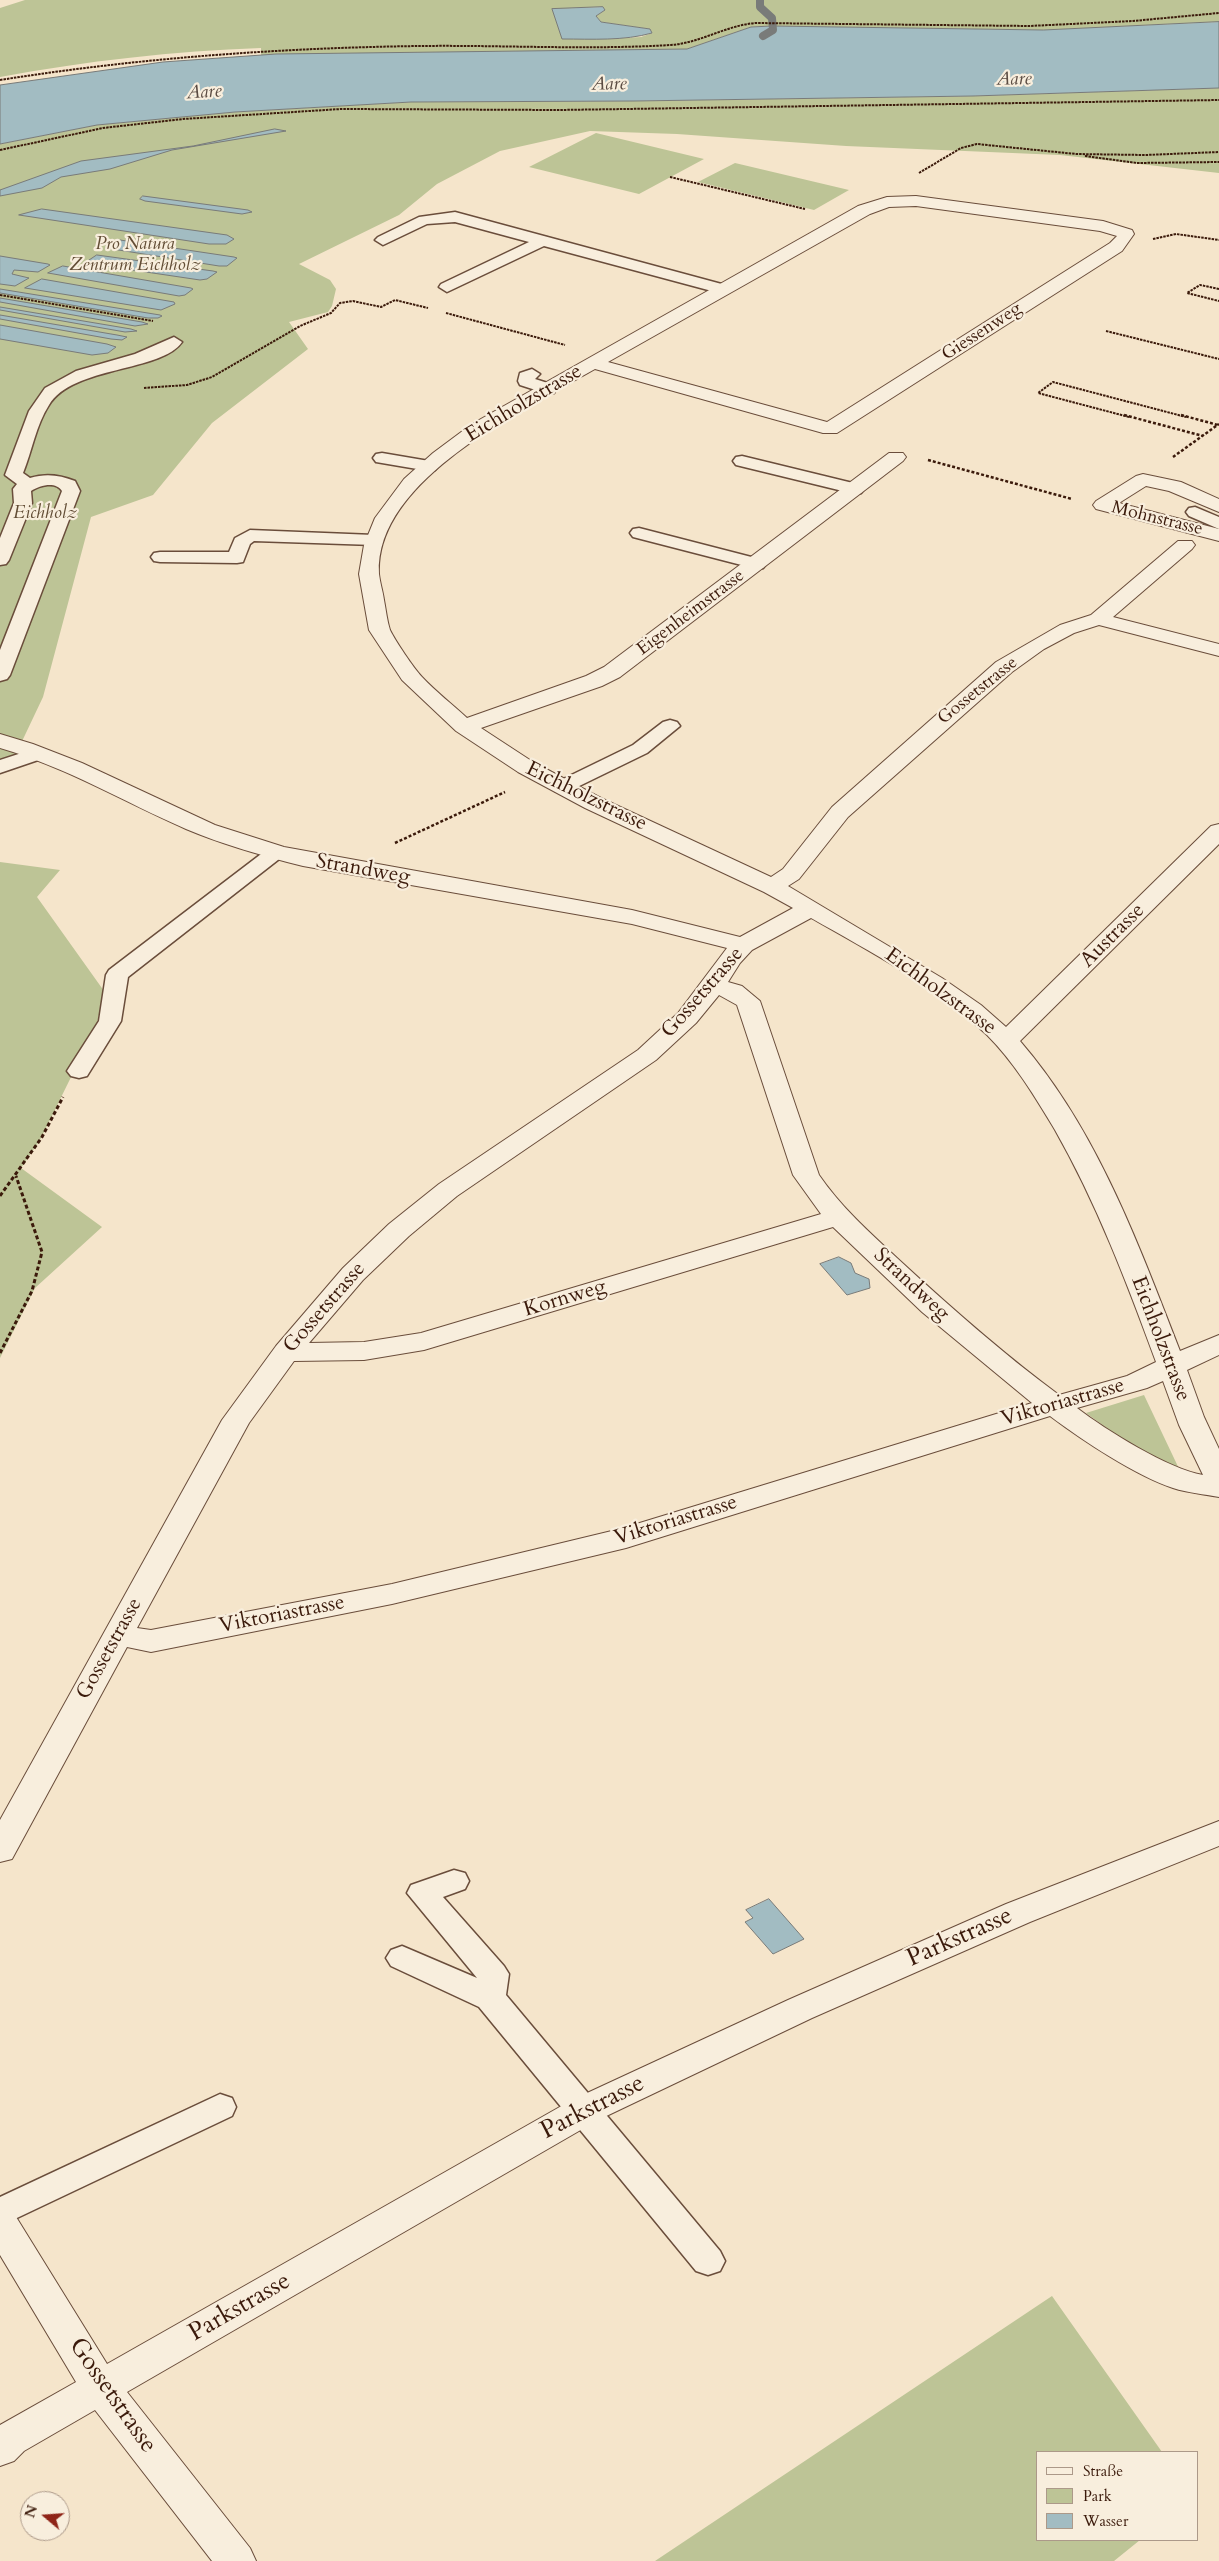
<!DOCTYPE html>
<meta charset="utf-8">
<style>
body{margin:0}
#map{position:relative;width:1219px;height:2561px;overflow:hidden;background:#f5e5cb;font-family:Cardo,serif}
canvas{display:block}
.legend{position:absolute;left:1036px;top:2451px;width:162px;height:90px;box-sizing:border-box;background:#f8eedd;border:1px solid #ac9989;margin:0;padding:6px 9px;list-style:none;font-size:15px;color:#3b1a0b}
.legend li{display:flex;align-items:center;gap:10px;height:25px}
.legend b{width:25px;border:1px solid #ac9989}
.north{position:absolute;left:20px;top:2491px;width:50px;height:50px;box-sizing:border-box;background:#f8eedd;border:1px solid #ac9989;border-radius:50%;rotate:288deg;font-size:14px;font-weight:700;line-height:20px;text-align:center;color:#3b1a0b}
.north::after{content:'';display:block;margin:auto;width:18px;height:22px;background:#8f2418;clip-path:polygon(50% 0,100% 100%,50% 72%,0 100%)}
</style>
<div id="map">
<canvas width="1219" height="2561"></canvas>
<ul class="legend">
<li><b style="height:6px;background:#f8eedd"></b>Straße</li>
<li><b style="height:14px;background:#bdc496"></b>Park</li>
<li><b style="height:14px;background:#a2bcc2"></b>Wasser</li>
</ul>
<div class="north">N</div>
</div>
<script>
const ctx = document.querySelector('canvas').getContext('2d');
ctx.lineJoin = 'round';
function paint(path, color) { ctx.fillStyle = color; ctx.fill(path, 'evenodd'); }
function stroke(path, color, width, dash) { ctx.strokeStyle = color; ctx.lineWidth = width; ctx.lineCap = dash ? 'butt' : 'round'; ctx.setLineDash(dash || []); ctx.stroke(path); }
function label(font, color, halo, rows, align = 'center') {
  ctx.font = font + ' Cardo,serif'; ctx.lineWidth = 4.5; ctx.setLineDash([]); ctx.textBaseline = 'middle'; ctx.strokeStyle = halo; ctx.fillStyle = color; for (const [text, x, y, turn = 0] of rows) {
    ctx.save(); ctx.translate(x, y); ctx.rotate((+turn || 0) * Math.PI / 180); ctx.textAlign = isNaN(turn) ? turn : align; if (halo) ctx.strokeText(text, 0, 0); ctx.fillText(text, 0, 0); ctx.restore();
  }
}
paint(new Path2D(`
 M25,0h1194v22l-176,8 -271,-4 -21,1 -64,22 -426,6v-7c-87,3 -175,13 -261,29v-69zM602,7l3,3 -9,6 5,6 48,7 3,4 -11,4 -36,2 -53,-29z
 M1219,88v85l-159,-18 -214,-9 -169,-12 -87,-3 -90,20 -63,33 -38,31 -100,49 31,16 6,9 -4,17 -4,6 -39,10 19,27 -96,74 -59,72 -62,22 -48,180 -27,57 -16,17v-627l97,-19 138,-13 176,-10 223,-1 339,-5z
 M596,133l108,26 -65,35 -110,-27z
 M735,163l114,27 -35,20 -116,-28z
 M0,862l60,8 -23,27 67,94 -10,47 -19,31 -35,71 -19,28 81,59 -67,61 -35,70z
 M1144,1395l38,80 -26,-11 -70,-51z
 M1052,2296l110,156h-124v88h102l-26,21h-459z`), '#bdc496');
const water = new Path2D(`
 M603,7l2,3 -9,6 5,6 49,7 2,4c-28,8 -60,6 -90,6l-10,-30z
 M1219,22v66l-246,8 -339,5 -223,1 -176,10 -138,13 -97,19v-59l163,-23 113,-8 411,-5 64,-22 21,-1 271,4z
 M275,129l11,2 -114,19 -62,19 -49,8 -19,11 -42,8v-6l81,-29 112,-15z
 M143,196l105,14 4,2 -10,2 -97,-13 -5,-2z
 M42,209l185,26 7,4 -8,5h-17l-190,-29z
 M120,240l114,17 3,1 -10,8h-8l-113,-18z
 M97,255l116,16 4,1 -10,7 -7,1 -115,-17z
 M0,256l48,8 2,1 -12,7 -24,-2 -2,4 17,4 -14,8 -15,-2z
 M63,266l128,22 2,1 -8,6 -6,1 -131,-23z
 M42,279l132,23 1,2 -14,6 -136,-22z
 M0,289l160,26 2,1 -4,2h-10l-148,-25z
 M0,298l142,24 6,2 -13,2 -135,-24z
 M0,307l131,22 6,2 -12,1 -125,-22z
 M0,315l117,20 10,2 -5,3 -11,-1 -111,-20z
 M0,325l107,19 9,3 -8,6 -16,2 -92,-16z
 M839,1257l12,6 4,10 14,6 1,9 -23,7 -27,-31z
 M769,1899l35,40 -31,15 -28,-32 8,-4 -7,-8z`);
paint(water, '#a2bcc2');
stroke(water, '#797b79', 1);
stroke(new Path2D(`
 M760,0v7l12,11 1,12 -10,6`), '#797b79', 8);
const service = new Path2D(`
 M455,212l274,74 2,3 -8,5 -179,-48 -97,46 -8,-5 2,-3 88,-42 -74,-20 -28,2 -44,21 -8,-5 3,-3 41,-20z
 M174,337l8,5c-20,30 -110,24 -133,63 -13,20 -17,46 -26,68l7,5c16,-5 30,-3 45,3l5,10 -70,184 -3,4 -7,2v-31l62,-159c-6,-10 -22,-6 -31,0l1,12 -23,57 -3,4 -6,1v-27l14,-35 -1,-14 4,-5 -12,-9 24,-64 16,-23 31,-17 59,-17z
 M532,369l8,5 -5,5 19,6 2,4 -2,4 -6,1 -28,-9 -2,-4 2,-8z
 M382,453l47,8 6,1 3,4 -3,4 -6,1 -53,-9 -3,-4 3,-4z
 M742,456l119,29 3,4 -3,4 -6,1 -119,-29 -3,-4 3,-4z
 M1195,507l24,10v12l-30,-13 -3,-4 3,-4z
 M639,528l124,32 3,4 -3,4 -6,1 -124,-32 -3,-4 3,-4z
 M250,530l124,5 6,1 3,4 -3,4 -6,1 -120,-4 -4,3 -7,18 -6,1 -77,-1 -6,-1 -3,-4 3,-4 6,-1h69l6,-14z
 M670,720l7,2 3,4 -33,27 -78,38 -7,2 -7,-2 -3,-4 3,-4 78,-38 30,-23z
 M37,748l7,2 3,4 -3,4 -44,15v-13z
 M276,846l7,2 4,4 -4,4 -155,121 -7,44 -34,55 -8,2 -8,-2 -4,-5 32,-50 7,-46 3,-5 160,-122z
 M454,1870l11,3 4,8 -4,8 -22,8 61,69 5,8 -3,21 214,256 5,10 -5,10 -12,4 -12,-4 -217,-264 -88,-41 -5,-8 5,-8 11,-4 75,32 -70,-85 4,-8z
 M220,2094l12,4 4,9 -4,9 -232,110v-29z`);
const minor = new Path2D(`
 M916,196l187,25 29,9 2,4 -12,17 -285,182h-14l-228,-64c-69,40 -221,110 -216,205 1,9 4,18 5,26 2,10 3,21 6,30 6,12 23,37 32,47 14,15 30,27 45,41l119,-42 18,-9 285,-214h14l3,4 -3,4 -283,216 -18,9 -121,42 52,34 68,36 170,79 12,-8 49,-62 164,-145 64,-37 31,-10 87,-74h14l3,4 -3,4 -79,68 106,27v12l-120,-31 -25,8 -30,16 -32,23 -164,145 -49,62 -11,7 154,92 39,27 25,22 205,-201 8,-2v20l-199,197c77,89 118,202 160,310l39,-16v20l-32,15 17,47 15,32v48c-15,-3 -31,-4 -46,-9 -37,-12 -91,-48 -123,-72l-424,132 -234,56 -241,48 -24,-5 -115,212 -12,3v-42l222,-400 54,-74 67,-78 46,-44 50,-40 199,-134 40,-37 49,-65 -95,-24 -329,-58c-40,-10 -79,-21 -117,-37 -62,-27 -120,-62 -186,-81v-14l33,10 49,19 133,62 69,22 348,63 108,27 53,-29 -29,-16 -179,-84 -67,-36 -62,-41 -54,-51 -33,-50 -10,-56 5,-29 11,-27 29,-39 29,-26 39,-29 386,-218 29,-9zM916,206l184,25 17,5 -7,7 -283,179 -219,-60 262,-148 19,-7zM811,918c60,34 126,69 176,117 28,28 48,62 68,95 42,74 72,153 101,232l-29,14 -68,19c-57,-42 -110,-89 -162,-137 -28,-26 -56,-51 -78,-83l-59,-174 -18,-15 -14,-4 12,-19 12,-13zM719,995l18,10 56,170 28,39 -400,119 -57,9 -55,1 54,-63 46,-44 48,-40 199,-136 40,-37zM833,1227l89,85 110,91 -412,126 -228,55 -241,46 -14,-2 112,-205 45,-62 70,-1 60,-10zM1163,1381l16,44 24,50c-35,-6 -97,-45 -126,-67l70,-20z
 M1143,474l38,8 38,17v13l-50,-21 -23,-5 -27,17 100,26v12l-123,-32 -3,-4 3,-4 40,-25z
 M1219,1821v25l-189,76 -218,96 -214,102 -471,272 123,156 6,13h-44l-117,-151 -71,41 -10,10 -14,5v-41l76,-43 -76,-127v-47l13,4 94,152 465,-264 216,-100 218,-96z`);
stroke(service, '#6a4d3b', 3);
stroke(minor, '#6a4d3b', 2);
stroke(new Path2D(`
 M0,80c139,-22 278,-32 419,-34 84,-1 169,4 252,-1 29,-2 56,-20 85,-22l273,3 104,-5 86,-8
 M0,150l103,-22 80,-9 158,-10 218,1 660,-10
 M1085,156l52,7 82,-1
 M919,173l42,-25 16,-4 99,10 70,1 73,-3
 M670,177l135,32
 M1153,239l23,-5 43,6
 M1219,289l-19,-4 -13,8 32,8
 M0,295l153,26
 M446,313l119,32
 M1106,331l113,28
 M144,388l43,-3 25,-8 88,-51 31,-13 9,-10 13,-2 28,6 14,-7 33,8
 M1129,417l-91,-24 15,-11 133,35`), '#3b1a0b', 2, [2.5, 1]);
stroke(new Path2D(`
 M1124,415l79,21
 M1181,415l37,10
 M1173,457l46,-33
 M928,460l144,39
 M395,843l110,-51`), '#3b1a0b', 2.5, [3, 2]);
stroke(new Path2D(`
 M0,1196l42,-59 21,-40
 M0,1353l32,-62 10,-39 -26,-76`), '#3b1a0b', 3, [4, 2.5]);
paint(service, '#f8eedd');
paint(minor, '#f8eedd');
label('italic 18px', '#624d35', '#f8eedd', [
 ["Pro Natura",135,245],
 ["Zentrum Eichholz",135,266],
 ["Eichholz",45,514]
]);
label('18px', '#3b1a0b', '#f8eedd', [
 ["Giessenweg",982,332,-33],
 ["Mohnstrasse",1157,519,14],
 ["Eigenheimstrasse",691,613,-37],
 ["Gossetstrasse",978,691,-39]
]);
label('italic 19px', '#5a4b42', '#f8eedd', [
 ["Aare",1014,80,-1],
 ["Aare",609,85,-1],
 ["Aare",204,93,-4]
]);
label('21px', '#3b1a0b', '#f8eedd', [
 ["Eichholzstrasse",524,404,-31],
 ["Eichholzstrasse",586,797,26],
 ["Strandweg",363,870,10],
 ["Austrasse",1113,936,-45],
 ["Eichholzstrasse",940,992,36],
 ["Gossetstrasse",703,993,-49],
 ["Strandweg",911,1285,43],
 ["Kornweg",565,1299,-17],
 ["Gossetstrasse",325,1308,-49],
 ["Eichholzstrasse",1160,1339,69],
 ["Viktoriastrasse",1063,1403,-16],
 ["Viktoriastrasse",676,1521,-17],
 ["Viktoriastrasse",282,1615,-11],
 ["Gossetstrasse",110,1649,-61]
]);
label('25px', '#3b1a0b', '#f8eedd', [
 ["Parkstrasse",960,1938,-24],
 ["Parkstrasse",593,2108,-27],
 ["Parkstrasse",240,2308,-30],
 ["Gossetstrasse",112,2396,55]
]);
</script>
